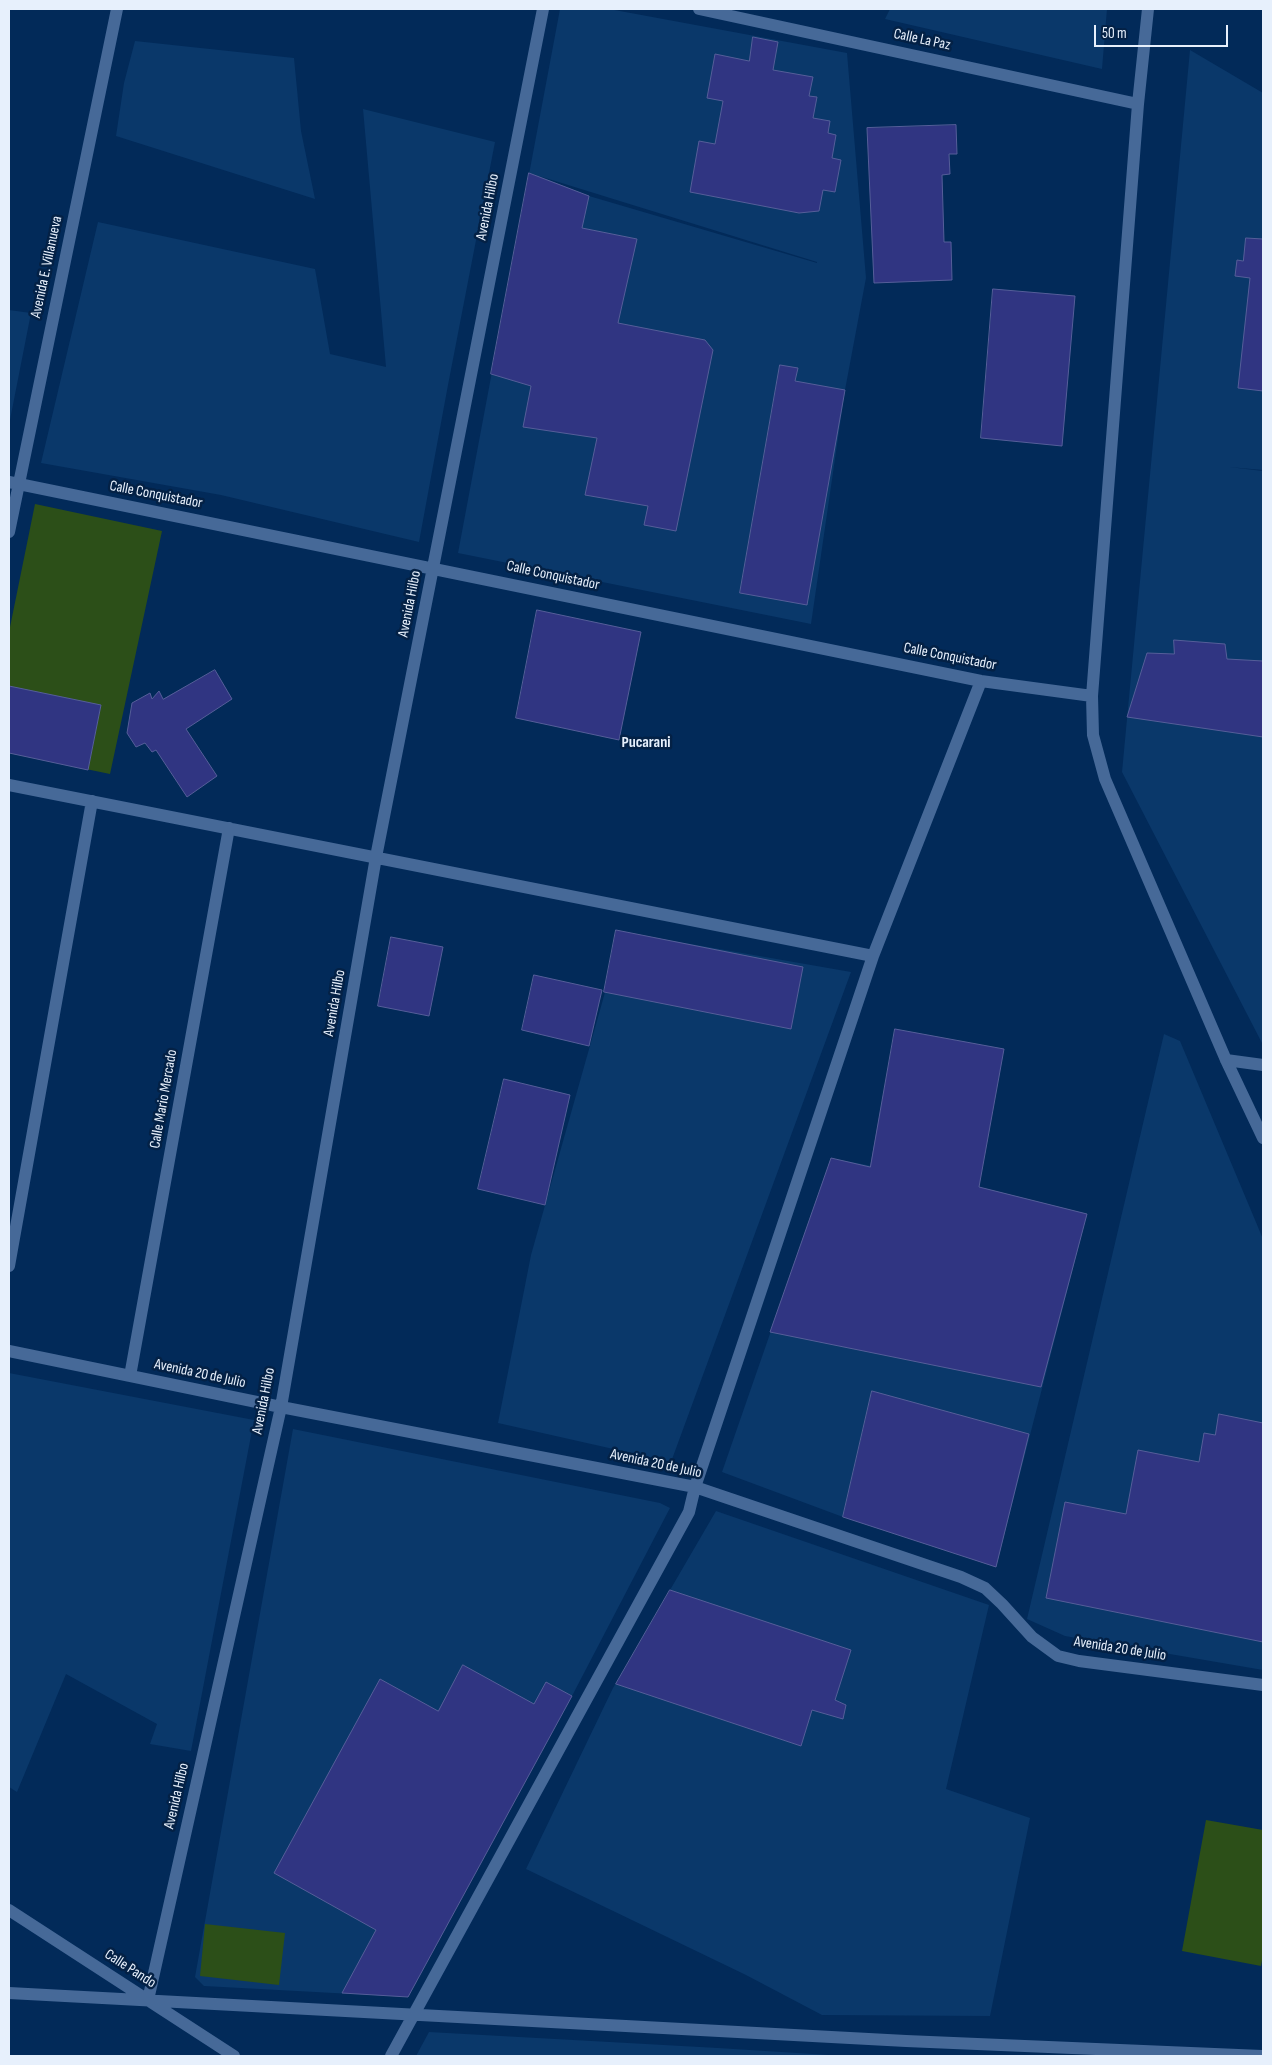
<!DOCTYPE html>
<style>
body{margin:0}
#map{position:relative;width:1272px;height:2065px;overflow:hidden;background:#022a59;font-family:"Sofia Sans Condensed",sans-serif}
canvas{display:block}
.frame{position:absolute;inset:0;border:10px solid #e7f0fc;pointer-events:none}
.scale{position:absolute;left:1094px;top:25px;width:134px;height:22px;box-sizing:border-box;border:2px solid #e7f0fc;border-top:0;padding-left:6px;font-size:15px;line-height:18px;white-space:nowrap;color:#e7f0fc;-webkit-text-stroke:4px #042145;paint-order:stroke}
</style>
<div id="map">
<canvas width="1272" height="2065"></canvas>
<div class="frame"></div>
<div class="scale">50 m</div>
</div>
<script>
const ctx = document.querySelector('canvas').getContext('2d');
ctx.lineJoin = 'round';
function paint(path, color) { ctx.fillStyle = color; ctx.fill(path, 'evenodd'); }
function stroke(path, color, width, dash) { ctx.strokeStyle = color; ctx.lineWidth = width; ctx.lineCap = dash ? 'butt' : 'round'; ctx.setLineDash(dash || []); ctx.stroke(path); }
function label(font, color, halo, rows, align = 'center') {
  ctx.font = font + ' "Sofia Sans Condensed",sans-serif'; ctx.lineWidth = 5; ctx.setLineDash([]); ctx.textBaseline = 'middle'; ctx.strokeStyle = halo; ctx.fillStyle = color; for (const [text, x, y, turn = 0] of rows) {
    ctx.save(); ctx.translate(x, y); ctx.rotate((+turn || 0) * Math.PI / 180); ctx.textAlign = isNaN(turn) ? turn : align; if (halo) ctx.strokeText(text, 0, 0); ctx.fillText(text, 0, 0); ctx.restore();
  }
}
paint(new Path2D(`
 M560,9h49l238,44 19,225 -21,112 -34,234 -353,-71zM539,176l278,86v1l-228,-67z
 M890,9h217l-5,60 -217,-50z
 M135,41l159,17 7,73 14,68 -199,-63 8,-53z
 M1190,50l73,43v377l-34,-3 34,4v574l-141,-273z
 M363,109l132,33 -47,243 -29,157 -198,-47 -180,-32 57,-241 217,47 15,85 56,13z
 M9,310l22,3 -22,112z
 M622,932l229,40 -180,490 -173,-39 33,-168z
 M1164,1034l16,7 83,198v431l-198,-34 -38,-17z
 M831,1158l148,29 108,27 -91,353 -153,-50 -121,-45z
 M9,1373l245,47 -63,331 -41,-7 7,-20 -91,-50 -49,118 -8,-5z
 M293,1429l367,74 10,5 -98,188 -164,301 -204,-11 -9,-9z
 M716,1511l273,94 -43,184 84,29 -40,198 -168,-1 -76,-40 -220,-106 87,-181z
 M429,2032l289,16 111,7 -413,1z`), '#0a386a');
paint(new Path2D(`
 M35,504l127,27 -52,243 -101,-21v-121z
 M1206,1820l57,10v125l-2,11 -79,-15z
 M205,1924l80,9 -6,52 -79,-9z`), '#2c4f18');
const building = new Path2D(`
 M753,37l25,5 -5,28 40,7 -4,19 8,1 -4,21 17,3 -2,12 8,2 -4,23 9,2 -6,32 -12,-2 -4,21 -20,2 -109,-21 9,-51 16,3 8,-43 -16,-3 8,-44 34,7z
 M956,125l1,29h-8l1,20 -8,1 2,67h7l1,38 -78,3 -7,-155z
 M529,173l60,23 -7,32 55,11 -19,84 87,17 8,10 -37,181 -32,-6 4,-19 -63,-11 12,-57 -74,-11 8,-41 -40,-12z
 M1246,238l17,1v152l-25,-3 12,-110 -15,-2 2,-16 6,1z
 M993,289l82,7 -13,150 -81,-8z
 M780,365l18,3 -3,13 50,9 -38,215 -67,-12z
 M537,610l104,22 -22,108 -103,-22z
 M1174,640l51,4 2,15 36,2v76l-136,-20 20,-64 27,1z
 M215,670l17,29 -46,30 31,47 -30,21 -31,-47 -4,2 -7,-9 -9,4 -9,-14 5,-30 18,-10 2,6 7,-8 4,8z
 M9,686l92,19 -13,65 -79,-17z
 M616,930l187,37 -12,62 -187,-37z
 M391,937l52,10 -14,69 -51,-10z
 M534,975l68,15 -13,56 -67,-16z
 M895,1029l109,20 -25,138 108,27 -46,173 -271,-55 61,-174 39,9z
 M504,1079l66,16 -25,110 -67,-16z
 M872,1391l157,43 -33,133 -153,-50z
 M1219,1414l44,9v219l-217,-44 19,-96 61,12 12,-64 61,12 5,-29 11,2z
 M670,1590l181,60 -16,50 11,5 -3,14 -31,-9 -11,36 -185,-62z
 M463,1665l71,39 12,-22 26,14 -164,301 -66,-4 34,-63 -102,-57 106,-194 58,32z`);
paint(building, '#303582');
stroke(building, '#555e99', 1);
stroke(new Path2D(`
 M699,9l439,95
 M1148,9l-10,95 -46,592 1,39 12,44 121,281 37,78
 M9,482l972,199 111,15
 M9,532l108,-523
 M9,785l864,171
 M1226,1060l37,5
 M9,1266l83,-465
 M9,1351l272,56 414,80 266,90 24,11 17,16 30,33 26,19 21,5 184,24
 M130,1376l99,-548
 M9,1910l225,146
 M9,1993l897,48 356,15
 M148,2000l133,-593 95,-550 167,-848
 M391,2056l298,-544 6,-25 178,-531 108,-275`), '#466998', 12);
label('15px', '#e7f0fc', '#042145', [
 ["Calle La Paz",922,40,12],
 ["Avenida Hilbo",488,207,-79],
 ["Avenida E. Villanueva",47,267,-78],
 ["Calle Conquistador",156,495,11],
 ["Calle Conquistador",553,576,12],
 ["Avenida Hilbo",410,604,-79],
 ["Calle Conquistador",950,657,11],
 ["Avenida Hilbo",335,1003,-80],
 ["Calle Mario Mercado",164,1099,-80],
 ["Avenida 20 de Julio",200,1374,12],
 ["Avenida Hilbo",264,1401,-79],
 ["Avenida 20 de Julio",656,1464,12],
 ["Avenida 20 de Julio",1120,1649,9],
 ["Avenida Hilbo",177,1796,-77],
 ["Calle Pando",130,1969,33]
]);
label('bold 16px', '#e7f0fc', '#042145', [
 ["Pucarani",646,743]
]);
</script>
